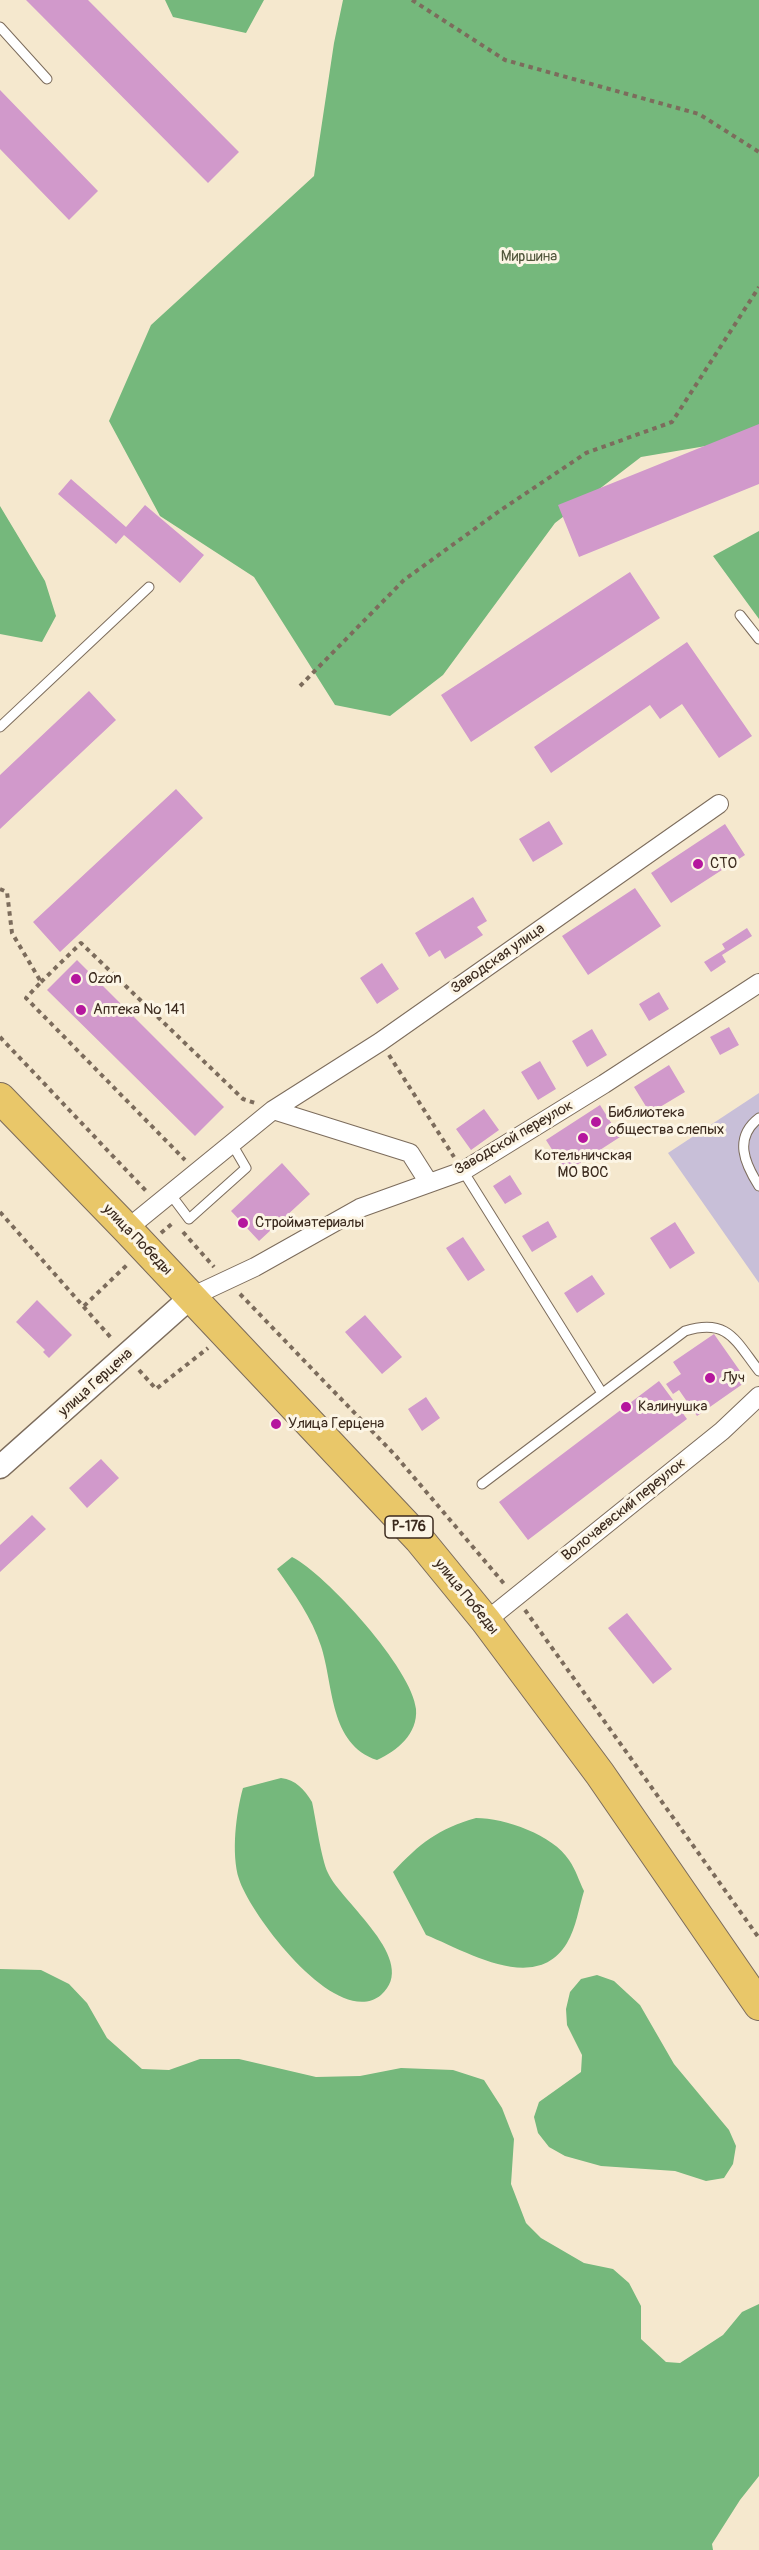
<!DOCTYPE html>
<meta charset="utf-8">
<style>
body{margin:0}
canvas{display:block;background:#f5e8ce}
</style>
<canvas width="759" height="2550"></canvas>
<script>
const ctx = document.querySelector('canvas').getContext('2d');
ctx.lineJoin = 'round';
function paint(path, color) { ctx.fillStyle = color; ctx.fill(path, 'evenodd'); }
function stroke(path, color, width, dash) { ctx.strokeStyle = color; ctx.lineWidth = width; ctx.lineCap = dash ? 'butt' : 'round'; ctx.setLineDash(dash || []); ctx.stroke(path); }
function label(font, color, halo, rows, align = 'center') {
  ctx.font = font + ' Pangolin,sans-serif'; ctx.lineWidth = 6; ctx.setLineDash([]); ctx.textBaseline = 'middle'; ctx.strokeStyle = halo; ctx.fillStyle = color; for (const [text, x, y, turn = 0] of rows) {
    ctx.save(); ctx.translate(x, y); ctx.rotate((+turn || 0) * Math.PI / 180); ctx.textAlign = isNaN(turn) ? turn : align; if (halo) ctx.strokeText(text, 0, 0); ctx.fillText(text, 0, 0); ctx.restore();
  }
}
paint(new Path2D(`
 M759,1093v190l-91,-130z`), '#c8bfd8');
paint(new Path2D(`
 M165,0h99l-18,33 -73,-16z
 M343,0h416v437l-118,20 -86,66 -112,152 -53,41 -55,-11 -81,-128 -94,-61 -51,-95 42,-96 163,-149 20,-133z
 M0,506l45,75 11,35 -14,26 -42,-8z
 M759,531v88l-46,-63z
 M292,1557c34,17 121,113 124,152 2,25 -19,42 -39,51 -48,-16 -43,-74 -56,-114 -9,-28 -27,-53 -44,-77z
 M281,1778c15,2 23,11 31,24 4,18 9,56 16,71 13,29 93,88 53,122 -44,36 -131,-81 -142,-116 -8,-25 -3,-66 4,-91z
 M476,1818c29,0 77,17 93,42 7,10 10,21 15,31 -5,16 -8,37 -17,52 -31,52 -101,8 -141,-8l-33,-63c27,-29 45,-43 83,-54z
 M0,1969l41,1 28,14 18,19 20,35 35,31 27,1 31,-11h39l77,18 44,-1 41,-8 52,2 31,10 18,28 12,31 -3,45 15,39 15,15 43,25 29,6 16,14 12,23v33l25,23 14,1 43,-28 19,-23 17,-8v172l-19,24 -28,44 1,6h-713z
 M597,1975l17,6 26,24 34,59 55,66 7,16 -3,18 -9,14 -18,3 -31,-10 -74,-5 -36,-10 -16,-9 -11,-14 -4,-16 5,-15 42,-30 1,-17 -15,-30 -1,-16 4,-17 11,-13z`), '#75b87c');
paint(new Path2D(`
 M26,0h62l151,152 -31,31z
 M0,90l98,101 -29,29 -69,-71z
 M759,424v60l-180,73 -21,-52z
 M71,479l55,48 19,-22 59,50 -24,28 -56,-48 -8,9 -58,-50z
 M630,572l30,46 -189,124 -30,-47z
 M687,642l65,94 -33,22 -37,-54 -22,15 -10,-14 -99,68 -17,-26z
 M89,691l27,29 -116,109v-54z
 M176,789l27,29 -143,134 -27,-30z
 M549,821l14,23 -30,18 -14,-23z
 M725,824l20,31 -74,48 -20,-30z
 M635,888l26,38 -73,49 -26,-39z
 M473,897l14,24 -10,6 6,8 -38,24 -5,-9 -11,7 -14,-24z
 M747,928l5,8 -30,19 4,7 -15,10 -7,-10 21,-13 -3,-5z
 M77,960l147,147 -29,29 -148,-146z
 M382,963l17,26 -22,15 -17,-26z
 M659,992l10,17 -20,12 -10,-17z
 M729,1027l10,18 -19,10 -10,-18z
 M592,1029l15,26 -20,12 -15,-26z
 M540,1061l16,28 -18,11 -17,-28z
 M669,1065l16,27 -35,21 -16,-26z
 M600,1105l20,32 -54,35 -20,-32z
 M484,1109l15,21 -28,20 -15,-21z
 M282,1163l28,31 -51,47 -28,-30z
 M510,1175l12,19 -17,10 -12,-18z
 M548,1221l9,16 -25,15 -10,-16z
 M675,1222l20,31 -25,16 -20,-31z
 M463,1237l22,33 -17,11 -22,-33z
 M592,1275l13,19 -28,19 -13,-20z
 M37,1300l35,35 -23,23 -6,-6 2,-2 -29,-28z
 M365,1315l37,42 -20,17 -37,-42z
 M714,1334l33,47 -50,35 -18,-26 -6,4 -7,-10 15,-10 -8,-12z
 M659,1381l28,38 -159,121 -29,-38z
 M426,1397l14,21 -18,13 -14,-22z
 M101,1459l18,19 -32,30 -18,-20z
 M32,1515l14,14 -46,43v-27z
 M627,1613l45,56 -19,15 -45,-56z`), '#d199cb');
const service = new Path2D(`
 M0,27l47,52
 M740,615l19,24
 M0,727l149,-140
 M759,1118c-26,20 -14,46 0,68
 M463,1171l139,222
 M171,1195l18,24 57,-51 -14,-24
 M482,1484l203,-153c43,-13 50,9 74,40`);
const minor = new Path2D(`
 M273,1110l137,43 19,30
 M127,1229l146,-119 107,-68 339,-238
 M191,1297l64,-30 105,-59 103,-37 141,-87 155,-101
 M486,1621l236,-190 37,-35`);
const tertiary = new Path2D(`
 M0,1467l191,-170`);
const trunk = new Path2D(`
 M0,1098l127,131 292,310 67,82 114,153 159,231`);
stroke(service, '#7c6c5c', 11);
stroke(minor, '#7c6c5c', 20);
stroke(tertiary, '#7c6c5c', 25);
stroke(trunk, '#7c6c5c', 32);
stroke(new Path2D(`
 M412,0l93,60 194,54 60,38
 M300,686l104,-106 94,-68 88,-59 86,-31 87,-135
 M0,889l7,3 5,41 29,49 -15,16 159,162
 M41,982l40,-39 162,156 12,4
 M0,1037l146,154
 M389,1055l65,102
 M0,1212l113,128
 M183,1232l31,35
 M161,1233l13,-11
 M240,1294l155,161 111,131
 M84,1306l45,-43
 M139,1370l17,19 52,-41
 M525,1610l234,328`), '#7c6c5c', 4, [4.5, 4.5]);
stroke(service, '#fff', 9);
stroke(minor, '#fff', 18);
stroke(tertiary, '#fff', 22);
stroke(trunk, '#e9c769', 30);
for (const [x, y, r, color] of [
 [698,864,6,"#b5179e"],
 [76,979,6,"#b5179e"],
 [81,1010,6,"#b5179e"],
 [596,1122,6,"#b5179e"],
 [583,1138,6,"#b5179e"],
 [243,1223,6,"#b5179e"],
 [710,1378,6,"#b5179e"],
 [626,1407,6,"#b5179e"],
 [276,1424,6,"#b5179e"]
]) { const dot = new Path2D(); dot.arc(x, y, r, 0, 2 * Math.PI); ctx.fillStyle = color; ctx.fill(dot); stroke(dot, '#fcf5e5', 2); }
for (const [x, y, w] of [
 [409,1527,48]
]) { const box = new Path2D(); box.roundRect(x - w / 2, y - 11, w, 22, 4.5); ctx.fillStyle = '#fcf5e5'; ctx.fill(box); stroke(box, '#3b2a1e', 1.5); }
label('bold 14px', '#3b2a1e', null, [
 ["Р-176",409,1527]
]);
label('15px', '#51563b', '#fcf5e5', [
 ["Миршина",529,257]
]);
label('15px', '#3b2a1e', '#fcf5e5', [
 ["СТО",710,864],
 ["Ozon",88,979],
 ["Аптека № 141",93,1010],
 ["Библиотека",608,1113],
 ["общества слепых",608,1130],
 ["Котельничская",583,1156,"center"],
 ["МО ВОС",583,1173,"center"],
 ["Стройматериалы",255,1223],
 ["Луч",722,1378],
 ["Калинушка",638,1407],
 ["Улица Герцена",288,1424]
], 'left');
label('15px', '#3b2a1e', '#fcf5e5', [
 ["Заводская улица",498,959,-35],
 ["Заводской переулок",514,1138,-30],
 ["улица Победы",137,1240,46],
 ["улица Герцена",96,1383,-42],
 ["Волочаевский переулок",624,1510,-39],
 ["улица Победы",466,1597,51]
]);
</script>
